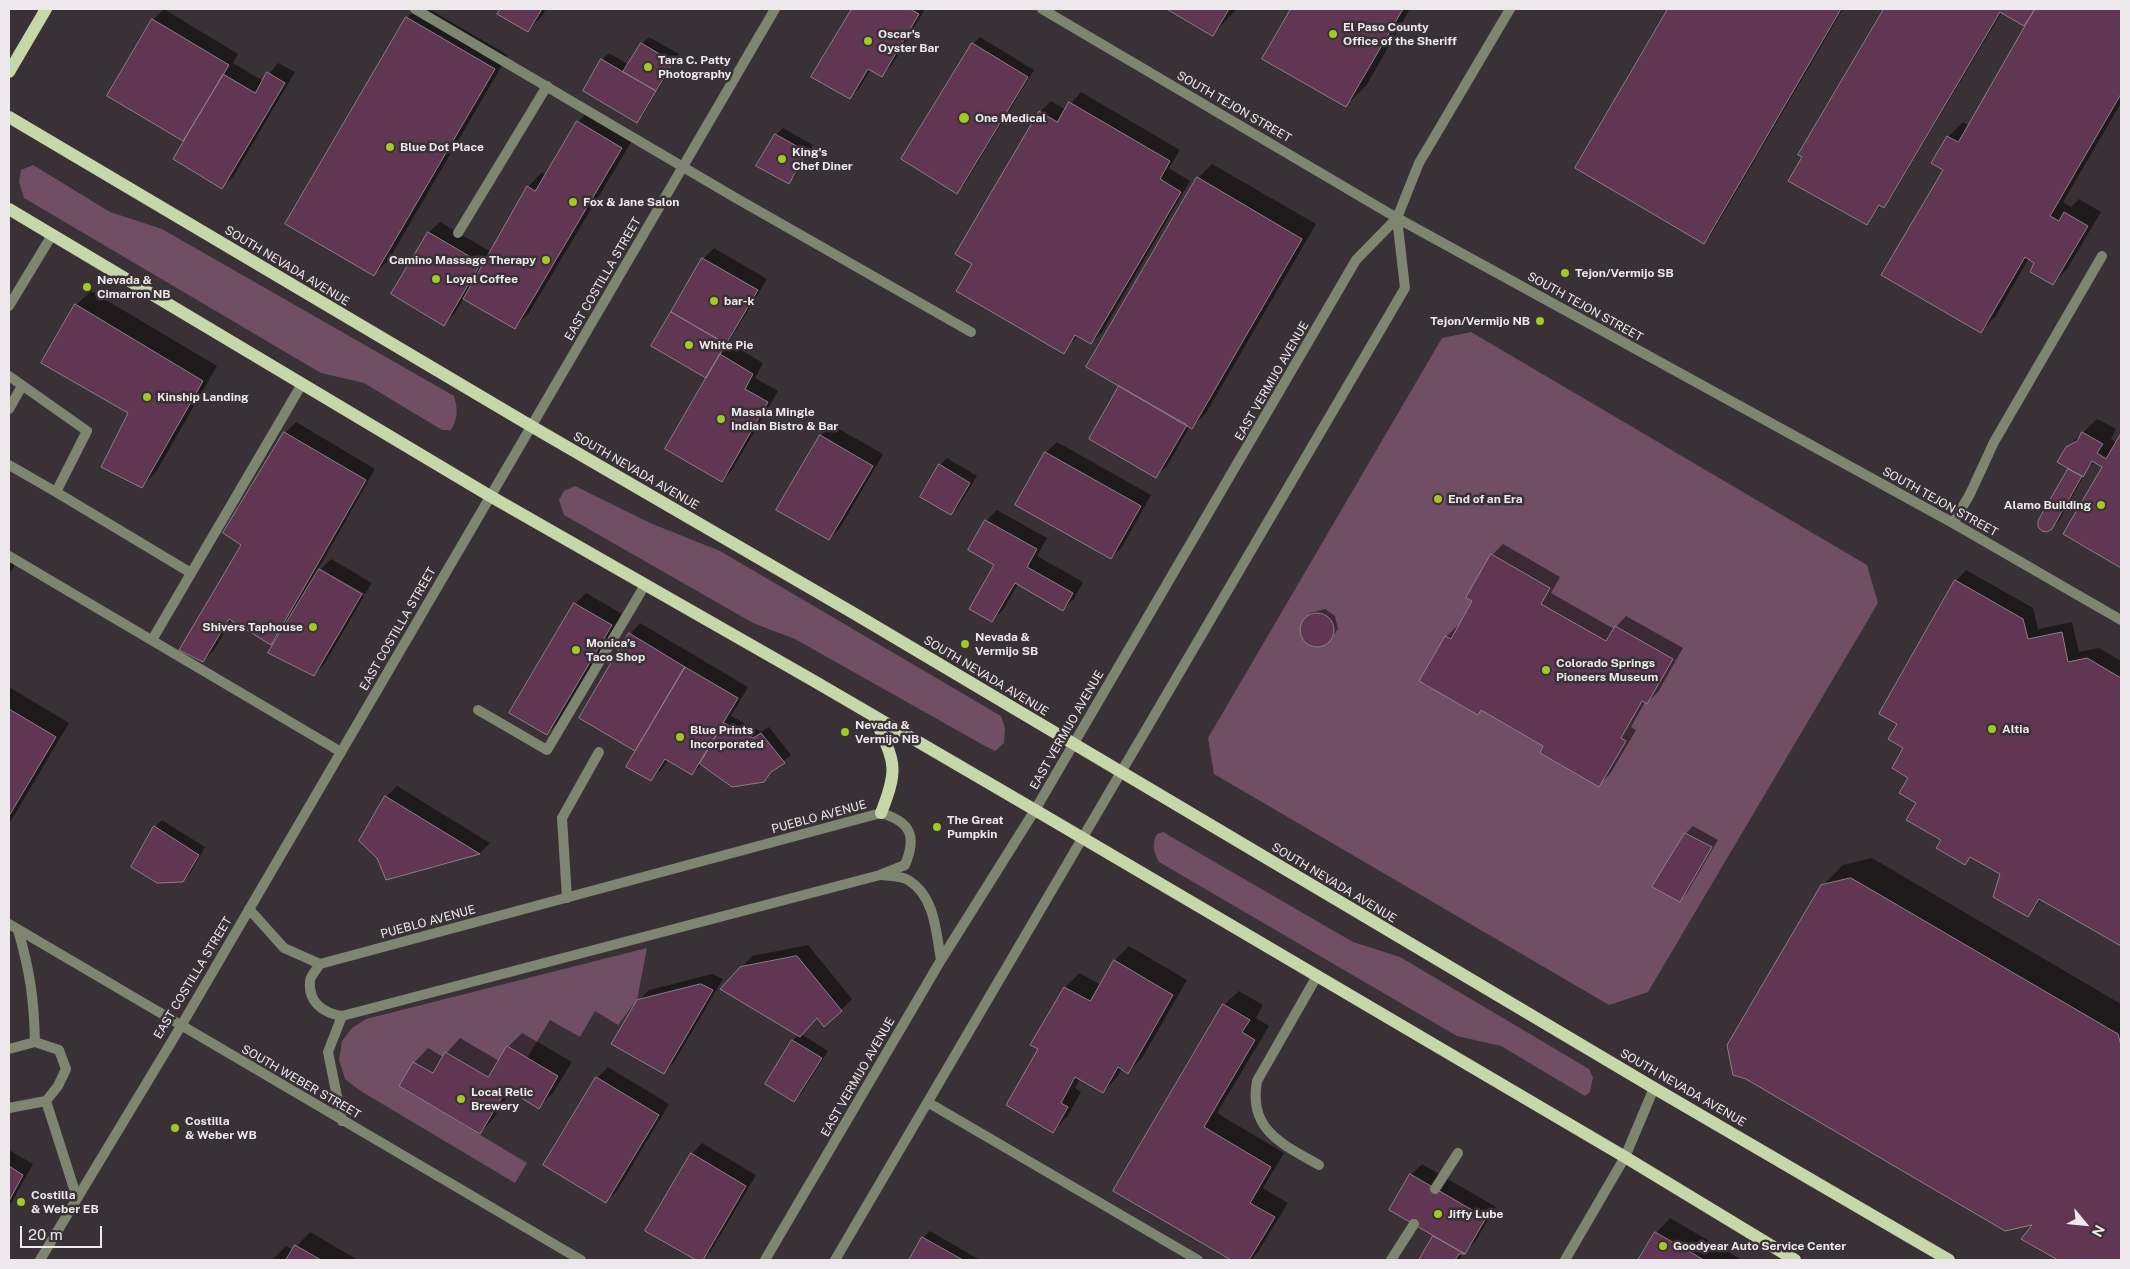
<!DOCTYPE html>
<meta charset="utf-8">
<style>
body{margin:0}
#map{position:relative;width:2130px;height:1269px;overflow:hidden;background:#393136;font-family:"Public Sans",sans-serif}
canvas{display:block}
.frame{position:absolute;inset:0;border:10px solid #ede8eb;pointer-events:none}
.north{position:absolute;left:2060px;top:1199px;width:50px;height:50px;-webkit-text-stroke:4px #393136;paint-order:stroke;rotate:118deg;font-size:14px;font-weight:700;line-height:20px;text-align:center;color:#ede8eb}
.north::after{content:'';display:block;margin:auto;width:18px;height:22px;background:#ede8eb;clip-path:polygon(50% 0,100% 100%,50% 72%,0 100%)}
.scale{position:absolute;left:20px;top:1226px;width:82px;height:22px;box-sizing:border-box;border:2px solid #ede8eb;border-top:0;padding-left:6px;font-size:15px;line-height:18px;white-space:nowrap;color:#ede8eb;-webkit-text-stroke:4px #393136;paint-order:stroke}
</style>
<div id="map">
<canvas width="2130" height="1269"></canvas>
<div class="frame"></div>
<div class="north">N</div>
<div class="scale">20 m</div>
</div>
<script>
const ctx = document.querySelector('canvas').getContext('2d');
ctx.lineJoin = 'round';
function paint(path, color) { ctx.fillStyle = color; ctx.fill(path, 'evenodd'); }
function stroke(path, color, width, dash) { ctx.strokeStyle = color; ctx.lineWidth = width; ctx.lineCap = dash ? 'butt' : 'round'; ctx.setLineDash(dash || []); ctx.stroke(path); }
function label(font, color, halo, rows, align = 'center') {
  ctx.font = font + ' "Public Sans",sans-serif'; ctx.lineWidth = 5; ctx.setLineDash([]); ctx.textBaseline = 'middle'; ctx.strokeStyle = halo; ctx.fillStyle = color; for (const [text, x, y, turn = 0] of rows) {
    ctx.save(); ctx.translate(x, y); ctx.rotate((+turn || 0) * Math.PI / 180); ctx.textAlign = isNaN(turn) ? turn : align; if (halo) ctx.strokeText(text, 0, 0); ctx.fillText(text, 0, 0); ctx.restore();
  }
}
paint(new Path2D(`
 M33,165l77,47 52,17 292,167c4,13 4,22 -3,34h-9l-78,-47 -43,-10 -297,-175 -5,-16 2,-12z
 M1471,332l396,233 11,38 -230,389 -39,13 -395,-231 -6,-36 234,-400z
 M575,486l75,37 70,28 281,165 4,12 -1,15 -9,8 -10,-5 -190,-107 -42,-16 -189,-108 -5,-15 5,-9z
 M1163,832l190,110 47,15 189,112 4,8 -3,15 -5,4 -84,-50 -44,-10 -298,-174c-5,-10 -8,-17 -2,-28z
 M647,948l-10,52 -19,25 -23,-14 -15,26 -30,-17 -23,38 -20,-12 -19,31 -43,-25 -12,21 -20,-11 -14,24 128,77 -12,20 -156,-93 -14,-11 -6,-19 3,-19 10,-13 14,-9z`), '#704e63');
paint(new Path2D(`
 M164,9l74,45 -5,9 30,18 15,-18 17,9 -62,105 -11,10 -37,-46 -77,-46 45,-75z
 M416,9h13l79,46 -120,206 -15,14 34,-257z
 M502,9h44l-4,7 -14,14 -29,-16z
 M853,9h72l-33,56 -10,10 -11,-6 -11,18 -10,11 -37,-21z
 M1169,9h68l-24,25z
 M1293,9h117l-44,77 -21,20 -81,-48z
 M1670,9h173l-132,226 -7,7 -127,-74z
 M1886,9h235v94l-58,99 8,5 8,-8 22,13 -34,57 -14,14 -17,-21 -7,-4 -34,59 -14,14 -36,-162 -12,-7 15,-25 15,-15 6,4 61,-107 -6,6 -22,-13 -112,187 -7,7 -2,-1 -14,18 -67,-68z
 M649,37l30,17 -36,61 -7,7 -34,-62 7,-7 20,12 13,-21z
 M980,37l54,33 -70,115 -7,7 16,-148z
 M1081,92l99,58 -11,18 21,13 -88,151 -11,11 -13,-8 -14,17 -90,-88 66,-152 11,-11 15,9z
 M592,108l44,26 -107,179 -15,15 -50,-30 -9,15 -11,11 -51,-31 36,-61 11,-10 51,30 37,-65 14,-15 4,3 32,-53z
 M783,128l30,17 -17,30 -7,7 -13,-47z
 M1212,164l104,60 -110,189 -14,14 -2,-1 -23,40 -11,10 -36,-89 78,-209z
 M714,248l53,31 -43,71 7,-6 32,19 -8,15 23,13 -46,79 -10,11 -14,-103 -55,-32 50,-87z
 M91,291l126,75 -61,106 -14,14 -13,-74 -86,-49 33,-58z
 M2097,419l19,10 -5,10 6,4 4,-7v130l-56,-32 39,-67 -9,-6 -7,7 -29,53 -8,7 -11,-6 31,-54 -4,-20z
 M296,422l79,47 -59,104 5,-4v3l43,24 -39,67 -11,11 -35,-38 -8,8 -39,-24 -18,30 -11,11 39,-116 43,-112z
 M832,425l51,29 -43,74 -11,11 -51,-30 43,-74z
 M1057,442l94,53 -29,52 -11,11 -95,-54 30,-52z
 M947,458l30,18 -19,31 -7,7 -11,-49z
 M997,510l50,28 -10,18 46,26 -9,17 -11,10 -45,-25 -15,26 -11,10 3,-56 -9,-43z
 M1503,544l57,33 -9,16 63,36 12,-13 57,32 -25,44 -11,11 -2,-1 -14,25 5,3 -26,44 -11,11 -54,-39 -99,-109 11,-11 2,1 15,-26 18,-46z
 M9,552l10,6 -10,17z
 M331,559l41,24 -7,11 -44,-25z
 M1966,570l67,38 5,21 34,-7 7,30 20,-4 22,13v283l-79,-45 -14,17 -27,-43 -29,-17 -7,7 -23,-23 -25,-38 -7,-25 -11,-53 57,-143z
 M586,593l36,21 -65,109 -10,11 28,-130z
 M1325,609l10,7 3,13 -10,14 -14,4 -11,-8 -3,-12 10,-14z
 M640,623l108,64 -17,29 30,16 8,-5 22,28 -16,13 -12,13 -61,-17 -10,10 -24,-14 -6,9 -11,11 -14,-29 -57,-33 50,-84z
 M9,687l60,36 -60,101z
 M397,786l93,57 -10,10 -93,26 -9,-22 -17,-16 25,-44z
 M162,820l43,27 -15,27 -7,7 -28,-54z
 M1693,826l25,14 -31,53 -7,8 -27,-15 33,-53z
 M1872,858l249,146v256h-61l-37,-22 12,-16 -213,-336 21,-21z
 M808,945l44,54 -11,11 -23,7 -17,17 27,17 -27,43 -7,7 -1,-61 6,-6 -58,-66 11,-12z
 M1129,946l58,34 -45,78 -14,14 -6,-3 -5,8 -14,15 -23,-13 -5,9 6,4 -14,25 -14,14 -13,-83 -8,-3 33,-58 15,-14 21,12 14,-25z
 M712,974l11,5 -49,83 -11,11 -25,-72 11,-11z
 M1239,991l24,14 -7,13 13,8 -52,87 67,40 -21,35 25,15 -30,49 -7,8h-18l-118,-70 109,-185z
 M522,1033l50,29 -19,31 -14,14 -28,-17 -17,28 -14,15 -79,-48 13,-22 14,-15 15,9 17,-19 39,23 9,-14z
 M608,1067l61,37 -52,87 -11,10 -61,-37 52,-86z
 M702,1143l54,32 -45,76 -9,9h-4l-51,-30 45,-76z
 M9,1150l24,14 -24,43z
 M1422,1164l74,43 -21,35 -12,11 -4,7h-39l15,-25 -24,-60z
 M1670,1218l72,42h-103l17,-27z
 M930,1231l50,29h-70l13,-22z
 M310,1232l48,28h-86l14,-14 7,4z`), '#0007');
const building = new Path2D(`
 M501,9h41l-14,23 -31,-18z
 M852,9h58l9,5 -37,63 -14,-8 -18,30 -39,-22z
 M1167,9h62l-16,27z
 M1291,9h112l-57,98 -84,-48z
 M1668,9h173l-137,235 -129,-76z
 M1884,9h151l-11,17 -24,-14 -116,196 -5,-3 -12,20 -79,-44 14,-24 -4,-2z
 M2035,9h86v85l-71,122 9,5 5,-9 24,14 -35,59 -23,-13 4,-9 -9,-6 -44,76 -100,-58 62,-105 -12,-7 16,-27 11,6z
 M406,17l89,52 -121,207 -89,-52z
 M152,19l77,46 -46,76 -76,-45z
 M641,43l32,19 -17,29 -33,-19z
 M972,43l56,34 -71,117 -56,-35z
 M601,59l55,32 -19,32 -54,-32z
 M267,72l18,11 -63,106 -49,-30 50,-85 32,19z
 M1069,102l101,59 -10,18 21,13 -90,152 -16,-9 -11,19 -108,-63 16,-27 -17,-10 84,-143 18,11z
 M577,121l45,27 -107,181 -52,-30 64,-113 8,5z
 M775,134l32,18 -18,32 -33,-18z
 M1197,177l105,62 -110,190 -106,-62z
 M428,232l53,31 -37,63 -53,-32z
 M702,258l56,32 -32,54 -55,-32z
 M75,304l128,77 -61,107 -41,-21 27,-54 -87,-50z
 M671,312l55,32 -20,34 -55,-32z
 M720,354l33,20 -8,15 23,13 -46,80 -57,-33z
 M1119,386l68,39 -31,53 -67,-39z
 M284,432l82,48 -95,165 -42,-26 -26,43 -24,-12 62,-105 -18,-12z
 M2082,432l21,12 -6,9 9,6 15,-26v135l-58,-34 39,-67 -10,-6 -9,16 -26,-15 9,-15 11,-6z
 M820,435l53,31 -44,74 -53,-30z
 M1045,452l96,54 -30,53 -96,-54z
 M939,464l31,19 -19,32 -31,-18z
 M2068,469l14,7 -30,53 -5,3 -5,-1 -4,-4v-6z
 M985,520l52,29 -10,18 46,26 -10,18 -48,-28 -23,39 -23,-13 25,-44 -26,-15z
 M1491,554l59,34 -9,16 65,37 9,-15 58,33 -26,45 -5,-3 -21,37 5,3 -27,46 -59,-34 3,-7 -62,-36 -3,5 -59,-34 26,-45 6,3 21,-38 -6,-3z
 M319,569l43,25 -48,82 -46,-23z
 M1955,580l68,39 5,20 34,-7 6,30 19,-4 34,20v268l-82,-47 -11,18 -35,-20 7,-23 -30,-17 -5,8 -29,-17 5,-8 -35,-20 10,-17 -17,-10 9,-15 -16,-10 11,-20 -15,-9 9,-15 -18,-10z
 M574,603l38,22 -65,110 -38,-22z
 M1300 630a17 17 0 1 1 34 0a17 17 0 1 1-34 0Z
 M629,633l56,34 -50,84 -56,-33z
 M685,667l53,31 -46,77 -27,-16 -14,22 -25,-14z
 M9,709l47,28 -47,79z
 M724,723l29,15 8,-5 24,30 -14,9 -7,10 -32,5 -32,-23z
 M385,796l95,58 -94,26 -9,-22 -18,-17z
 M154,826l45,29 -16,27 -26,1 -26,-16z
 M1685,833l27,14 -32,55 -28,-15z
 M1851,878l267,156 3,11v215h-63l-37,-21 11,-14 -27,6 -259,-152 -13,-4 -6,-30 94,-160z
 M797,956l45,55 -18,16 -7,-9 -17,19 -80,-48 20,-22z
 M1114,960l59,35 -45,79 -10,-7 -15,26 -28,-16 -14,26 7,4 -15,26 -47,-28 32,-56 -8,-4 34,-58 26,14z
 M701,984l12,6 -49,84 -53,-30 26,-44z
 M1223,1004l27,16 -8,12 13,8 -51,87 67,40 -21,36 25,14 -26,43h-18l-118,-69z
 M792,1040l30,18 -28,44 -29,-18z
 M507,1046l51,30 -19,33 -32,-20 -27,45 -81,-48 14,-24 20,11 12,-21 43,25z
 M596,1077l63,38 -53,88 -63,-38z
 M691,1153l55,33 -43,74h-7l-51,-29z
 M9,1166l14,9 -14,26z
 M1410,1174l76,44 -21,36 -76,-44z
 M1655,1232l49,28h-66z
 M1433,1236l32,18h-6l-4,6h-36z
 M922,1237l41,23h-54z
 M295,1245l26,15h-35z`);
paint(building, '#613652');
stroke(building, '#8b8086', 1);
stroke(new Path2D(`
 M415,9l319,188 237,135
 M458,233l89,-147
 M9,306l43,-71
 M9,376l78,55 -31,61 -47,-27
 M9,409l13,-23
 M56,492l135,81
 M1953,523l17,-29 24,-52 108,-186
 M9,556l332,196
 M152,640l150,-256
 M478,710l69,40 98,-165
 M567,898l-5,-80 37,-66
 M1317,976l-60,105c-9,49 25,63 62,84
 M929,1103l269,157
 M1435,1189l23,-36
 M1391,1260l23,-36`), '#7e8570', 10);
stroke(new Path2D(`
 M1565,1260l60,-103 29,-69`), '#7e8570', 10);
stroke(new Path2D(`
 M1042,9l355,209 556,305 168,97
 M881,813c30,9 36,23 24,52l-25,10 -538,141c-19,-3 -34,-14 -32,-35 0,-5 7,-12 10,-17z
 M881,875c8,1 20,1 27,5 27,16 28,52 33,80
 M249,909l35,39 36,16
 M9,924l572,336
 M18,930c12,41 16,69 17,112l24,8 7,19 -8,17 -12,15 31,97
 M342,1016l-14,36 14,69
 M9,1049l26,-7
 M9,1108l37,-7
 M40,1260l141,-234 594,-1017
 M765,1260l176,-300 94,-150 321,-550 41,-42 22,-55 91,-154
 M835,1260l570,-972 -8,-70`), '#7e8570', 10);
stroke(new Path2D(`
 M9,72l37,-63
 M9,117l522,309 324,188 799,474 295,172
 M9,209l481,287 324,185 221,129 590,347 170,103
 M874,717c20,45 26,48 7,96`), '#c8d7aa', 12);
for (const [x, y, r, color] of [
 [1333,34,5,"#a3c927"],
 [868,41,5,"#a3c927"],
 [648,67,5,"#a3c927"],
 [964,118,6,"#a3c927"],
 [390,147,5,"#a3c927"],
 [782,159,5,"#a3c927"],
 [573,202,5,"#a3c927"],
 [546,260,5,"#a3c927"],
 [1565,273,5,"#a3c927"],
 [436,279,5,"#a3c927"],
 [87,287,5,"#a3c927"],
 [714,301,5,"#a3c927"],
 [1540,321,5,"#a3c927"],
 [689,345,5,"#a3c927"],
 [147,397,5,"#a3c927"],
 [721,419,5,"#a3c927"],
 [1438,499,5,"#a3c927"],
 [2101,505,5,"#a3c927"],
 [313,627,5,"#a3c927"],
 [965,644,5,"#a3c927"],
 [576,650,5,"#a3c927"],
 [1546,670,5,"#a3c927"],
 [1992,729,5,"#a3c927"],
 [845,732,5,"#a3c927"],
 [680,737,5,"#a3c927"],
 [937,827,5,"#a3c927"],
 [461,1099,5,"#a3c927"],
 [175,1128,5,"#a3c927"],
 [21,1202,5,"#a3c927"],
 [1438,1214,5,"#a3c927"],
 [1663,1246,5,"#a3c927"]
]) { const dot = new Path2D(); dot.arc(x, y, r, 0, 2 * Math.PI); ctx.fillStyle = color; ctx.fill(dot); stroke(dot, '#393136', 2); }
label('bold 12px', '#ede8eb', '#393136', [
 ["El Paso County",1343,27],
 ["Office of the Sheriff",1343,41],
 ["Oscar's",878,34],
 ["Oyster Bar",878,48],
 ["Tara C. Patty",658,60],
 ["Photography",658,74],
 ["One Medical",975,118],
 ["Blue Dot Place",400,147],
 ["King's",792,152],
 ["Chef Diner",792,166],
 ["Fox & Jane Salon",583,202],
 ["Camino Massage Therapy",536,260,"right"],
 ["Tejon/Vermijo SB",1575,273],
 ["Loyal Coffee",446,279],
 ["Nevada &",97,280],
 ["Cimarron NB",97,294],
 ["bar-k",724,301],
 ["Tejon/Vermijo NB",1530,321,"right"],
 ["White Pie",699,345],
 ["Kinship Landing",157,397],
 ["Masala Mingle",731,412],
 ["Indian Bistro & Bar",731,426],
 ["End of an Era",1448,499],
 ["Alamo Building",2091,505,"right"],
 ["Shivers Taphouse",303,627,"right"],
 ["Nevada &",975,637],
 ["Vermijo SB",975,651],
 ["Monica’s",586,643],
 ["Taco Shop",586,657],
 ["Colorado Springs",1556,663],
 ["Pioneers Museum",1556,677],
 ["Nevada &",855,725],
 ["Vermijo NB",855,739],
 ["Altia",2002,729],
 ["Blue Prints",690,730],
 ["Incorporated",690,744],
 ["The Great",947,820],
 ["Pumpkin",947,834],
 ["Local Relic",471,1092],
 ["Brewery",471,1106],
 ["Costilla",185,1121],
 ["& Weber WB",185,1135],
 ["Costilla",31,1195],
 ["& Weber EB",31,1209],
 ["Jiffy Lube",1448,1214],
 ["Goodyear Auto Service Center",1673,1246]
], 'left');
label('12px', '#ede8eb', '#393136', [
 ["SOUTH TEJON STREET",1234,107,30],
 ["SOUTH NEVADA AVENUE",287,266,31],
 ["EAST COSTILLA STREET",603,279,-60],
 ["SOUTH TEJON STREET",1585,307,29],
 ["EAST VERMIJO AVENUE",1272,381,-60],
 ["SOUTH NEVADA AVENUE",636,471,30],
 ["SOUTH TEJON STREET",1940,502,29],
 ["EAST COSTILLA STREET",398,629,-60],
 ["SOUTH NEVADA AVENUE",986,676,31],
 ["EAST VERMIJO AVENUE",1067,730,-60],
 ["PUEBLO AVENUE",819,817,-15],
 ["SOUTH NEVADA AVENUE",1334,883,31],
 ["PUEBLO AVENUE",428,922,-15],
 ["EAST COSTILLA STREET",193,978,-59],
 ["EAST VERMIJO AVENUE",858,1077,-60],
 ["SOUTH WEBER STREET",301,1082,30],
 ["SOUTH NEVADA AVENUE",1683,1088,30]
]);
</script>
